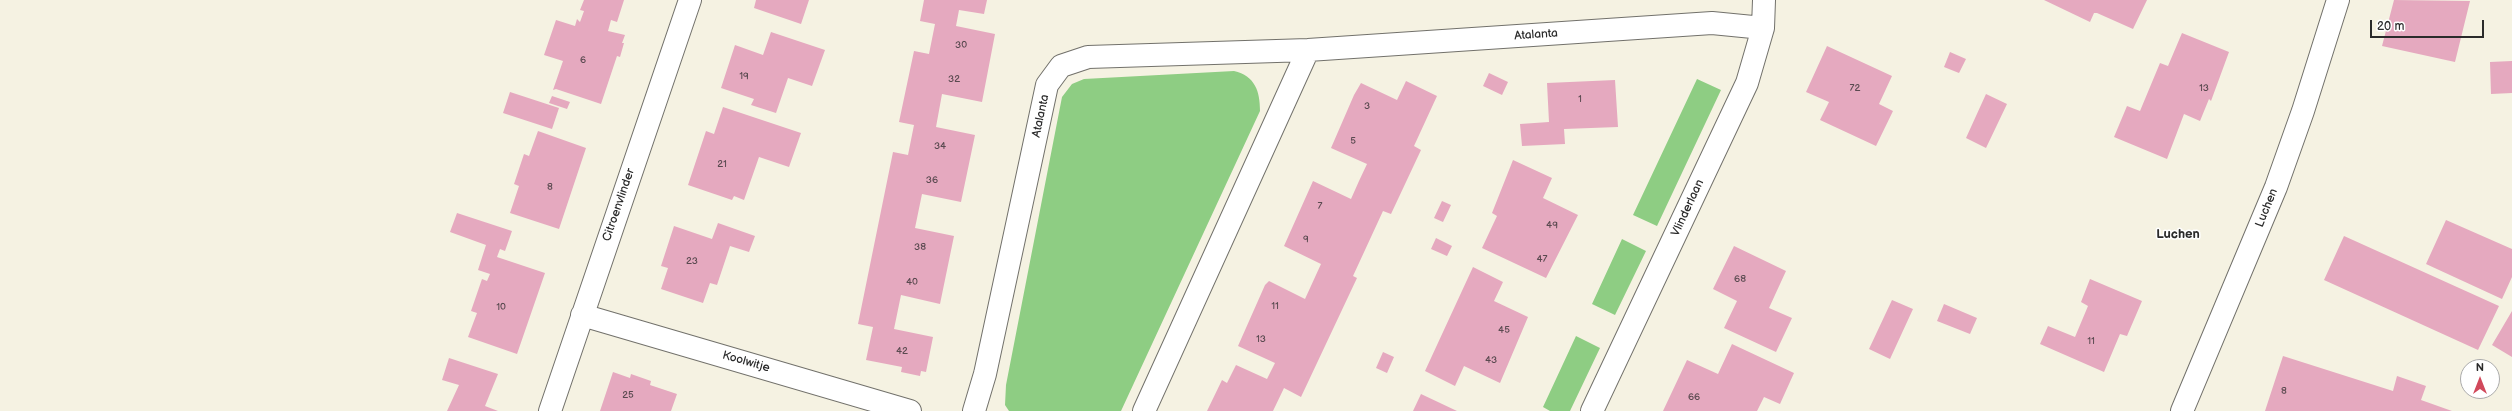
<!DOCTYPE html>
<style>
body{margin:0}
#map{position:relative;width:2512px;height:411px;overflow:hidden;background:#f5f2e2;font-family:"Balsamiq Sans",sans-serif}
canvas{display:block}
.north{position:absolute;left:2460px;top:359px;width:40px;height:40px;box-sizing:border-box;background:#fff;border:1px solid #aaa;border-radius:50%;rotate:0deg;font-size:11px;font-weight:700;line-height:16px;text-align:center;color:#2b2b2b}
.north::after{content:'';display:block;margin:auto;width:14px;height:18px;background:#d1495b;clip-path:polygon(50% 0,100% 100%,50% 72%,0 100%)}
.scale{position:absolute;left:2370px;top:20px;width:114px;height:18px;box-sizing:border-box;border:2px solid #2b2b2b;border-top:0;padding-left:5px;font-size:12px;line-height:14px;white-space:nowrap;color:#2b2b2b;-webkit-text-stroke:3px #fff;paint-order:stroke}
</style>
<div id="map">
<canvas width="2512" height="411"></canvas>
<div class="north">N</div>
<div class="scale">20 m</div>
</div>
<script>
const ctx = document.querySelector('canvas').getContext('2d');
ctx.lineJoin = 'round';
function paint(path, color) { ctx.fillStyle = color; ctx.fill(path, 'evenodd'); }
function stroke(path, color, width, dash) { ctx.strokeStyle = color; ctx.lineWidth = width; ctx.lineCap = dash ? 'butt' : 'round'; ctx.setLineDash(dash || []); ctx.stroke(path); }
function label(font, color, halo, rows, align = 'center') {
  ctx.font = font + ' "Balsamiq Sans",sans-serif'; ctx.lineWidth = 3; ctx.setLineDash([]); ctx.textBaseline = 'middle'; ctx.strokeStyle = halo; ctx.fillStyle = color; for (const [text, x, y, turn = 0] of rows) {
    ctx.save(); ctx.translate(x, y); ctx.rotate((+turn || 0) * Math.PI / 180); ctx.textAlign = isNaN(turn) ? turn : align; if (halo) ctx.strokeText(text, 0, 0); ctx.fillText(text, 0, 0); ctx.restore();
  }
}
paint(new Path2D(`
 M1234,71c21,5 26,20 26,40l-139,300h-112l-4,-6 1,-20 56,-288 10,-13 12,-5z
 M1697,79l24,11 -64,136 -24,-11z
 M1622,239l24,12 -31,64 -23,-11z
 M1576,336l24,12 -30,63h-20l-7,-4z`), '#8ecd83');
paint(new Path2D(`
 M584,0h40l-7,22 -6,-2 -3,11 17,4 -3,8h2l-4,14 -3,-1 -16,48 -45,-15 -3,1 10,-29 -19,-6 12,-35 19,6 2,-7 3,3 4,-11 -4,-1z
 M756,0h53l-8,24 -47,-16z
 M924,0h63l-3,14 -25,-4 -3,16 39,8 -13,68 -40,-8 -6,33 39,8 -14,67 -39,-8 -7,34 39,8 -14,68 -39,-9 -7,34 39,8 -7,35 -5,-1 -1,5 -19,-4 1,-5 -36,-7 7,-33 -15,-3 35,-172 15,3 6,-30 -15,-3 15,-71 15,3 6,-30 -15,-3z
 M2044,0h103l-14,29 -36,-16h-3l-4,9z
 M2394,0l76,1 -15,61 -73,-16z
 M771,32l54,18 -13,36 -24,-8 -12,35 -25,-8 3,-6 -33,-11 14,-43 28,10z
 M2182,33l47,19 -18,49 -2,-2 -9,22 -16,-7 -17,45 -53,-22 13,-31 13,5 20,-48 8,3z
 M1827,46l65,30 -13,28 14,7 -17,35 -56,-26 9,-18 -23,-10z
 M1950,52l16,7 -7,14 -15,-6z
 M2512,61v32l-21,1 -1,-32z
 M1489,73l19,9 -6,13 -19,-9z
 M1615,80l3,47 -54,2 1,15 -43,2 -2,-22 29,-2 -2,-39z
 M1406,81l31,15 -23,50 7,4 -30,64 -8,-3 -30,65 4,2 -56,119 -17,-9 -11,23h-66l15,-31 5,3 9,-18 31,14 8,-16 -37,-17 27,-61 4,-4 36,18 16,-35 -37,-18 29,-65 38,18 8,-18 8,-17 -36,-16 23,-53 7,-12 36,17z
 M510,92l49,16 -7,21 -49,-16z
 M1986,94l21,10 -21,44 -20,-10z
 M552,96l18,6 -3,7 -18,-6z
 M723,107l78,26 -12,34 -30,-10 -15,43 -10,-4 -2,4 -44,-15 18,-54 8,3z
 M538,131l48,17 -27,81 -49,-16 9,-27 -5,-2 10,-30 5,2z
 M1513,160l39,18 -9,20 35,17 -32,63 -64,-30 15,-32 -5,-3z
 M1442,201l9,4 -8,17 -9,-4z
 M457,213l55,18 -7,20 -5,-2 -3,8 48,16 -28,81 -49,-17 9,-24 -6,-2 11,-32 5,2 3,-7 -12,-4 8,-25 -36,-13z
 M2446,220l66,29v28l-10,22 -76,-35z
 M718,223l37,13 -6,16 -19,-6 -13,39 -7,-2 -7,20 -42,-14 7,-21 -7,-2 13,-40 38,13z
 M2344,236l155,70 -21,44 -154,-70z
 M1436,238l16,8 -5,10 -16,-7z
 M1734,246l52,25 -17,37 23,10 -16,34 -52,-24 13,-27 -24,-12z
 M1473,267l30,15 -9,19 34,16 -28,66 -36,-17 -9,20 -30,-15z
 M2090,279l52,22 -15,35 -7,-2 -16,38 -64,-28 8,-18 27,11 13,-31 -7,-4z
 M1892,300l21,9 -23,50 -21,-10z
 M1944,304l33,14 -7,16 -33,-13z
 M2512,311v46l-20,-12z
 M1732,344l62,29 -14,31 -16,-7 -7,14h-94l24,-51 31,14z
 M1383,352l11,5 -7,16 -11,-5z
 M2283,356l110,35 4,-15 29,10 -5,14 31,11h-187z
 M449,358l49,16 -13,32 13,5h-51l12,-26 -17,-5z
 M613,372l17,6 1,-4 20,7 -1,4 27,9 -6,17h-71z
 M1421,394l36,17h-44z`), '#e5a9bf');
const minor = new Path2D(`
 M582,315l328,96
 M550,411l140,-411
 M974,411l11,-37 62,-289 14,-19 27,-9 220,-7 404,-27 51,5
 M1144,411l164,-361
 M1592,411l155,-328 16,-55 1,-28
 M2182,411l94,-224 27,-76 35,-111`);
stroke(minor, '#72716b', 24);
stroke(minor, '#fff', 22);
label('10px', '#5a4a50', null, [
 ["30",961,45],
 ["6",583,60],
 ["19",744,76],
 ["32",954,79],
 ["72",1855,88],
 ["13",2204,88],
 ["1",1580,99],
 ["3",1367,106],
 ["5",1353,141],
 ["34",940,146],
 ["21",722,164],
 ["36",932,180],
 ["8",550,187],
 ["7",1320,206],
 ["49",1552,225],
 ["9",1306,239],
 ["38",920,247],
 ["47",1542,259],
 ["23",692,261],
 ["68",1740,279],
 ["40",912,282],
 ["11",1275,306],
 ["10",501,307],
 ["45",1504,330],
 ["13",1261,339],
 ["11",2091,341],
 ["42",902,351],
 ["43",1491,360],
 ["8",2284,391],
 ["25",628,395],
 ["66",1694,397]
]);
label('12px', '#2b2b2b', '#fff', [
 ["Atalanta",1536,35,-4],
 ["Atalanta",1041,116,-78],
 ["Citroenvlinder",619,205,-71],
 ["Vlinderlaan",1688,208,-65],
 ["Luchen",2267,208,-68],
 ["Koolwitje",746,362,16]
]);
label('bold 13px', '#2b2b2b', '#fff', [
 ["Luchen",2178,235]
]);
</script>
